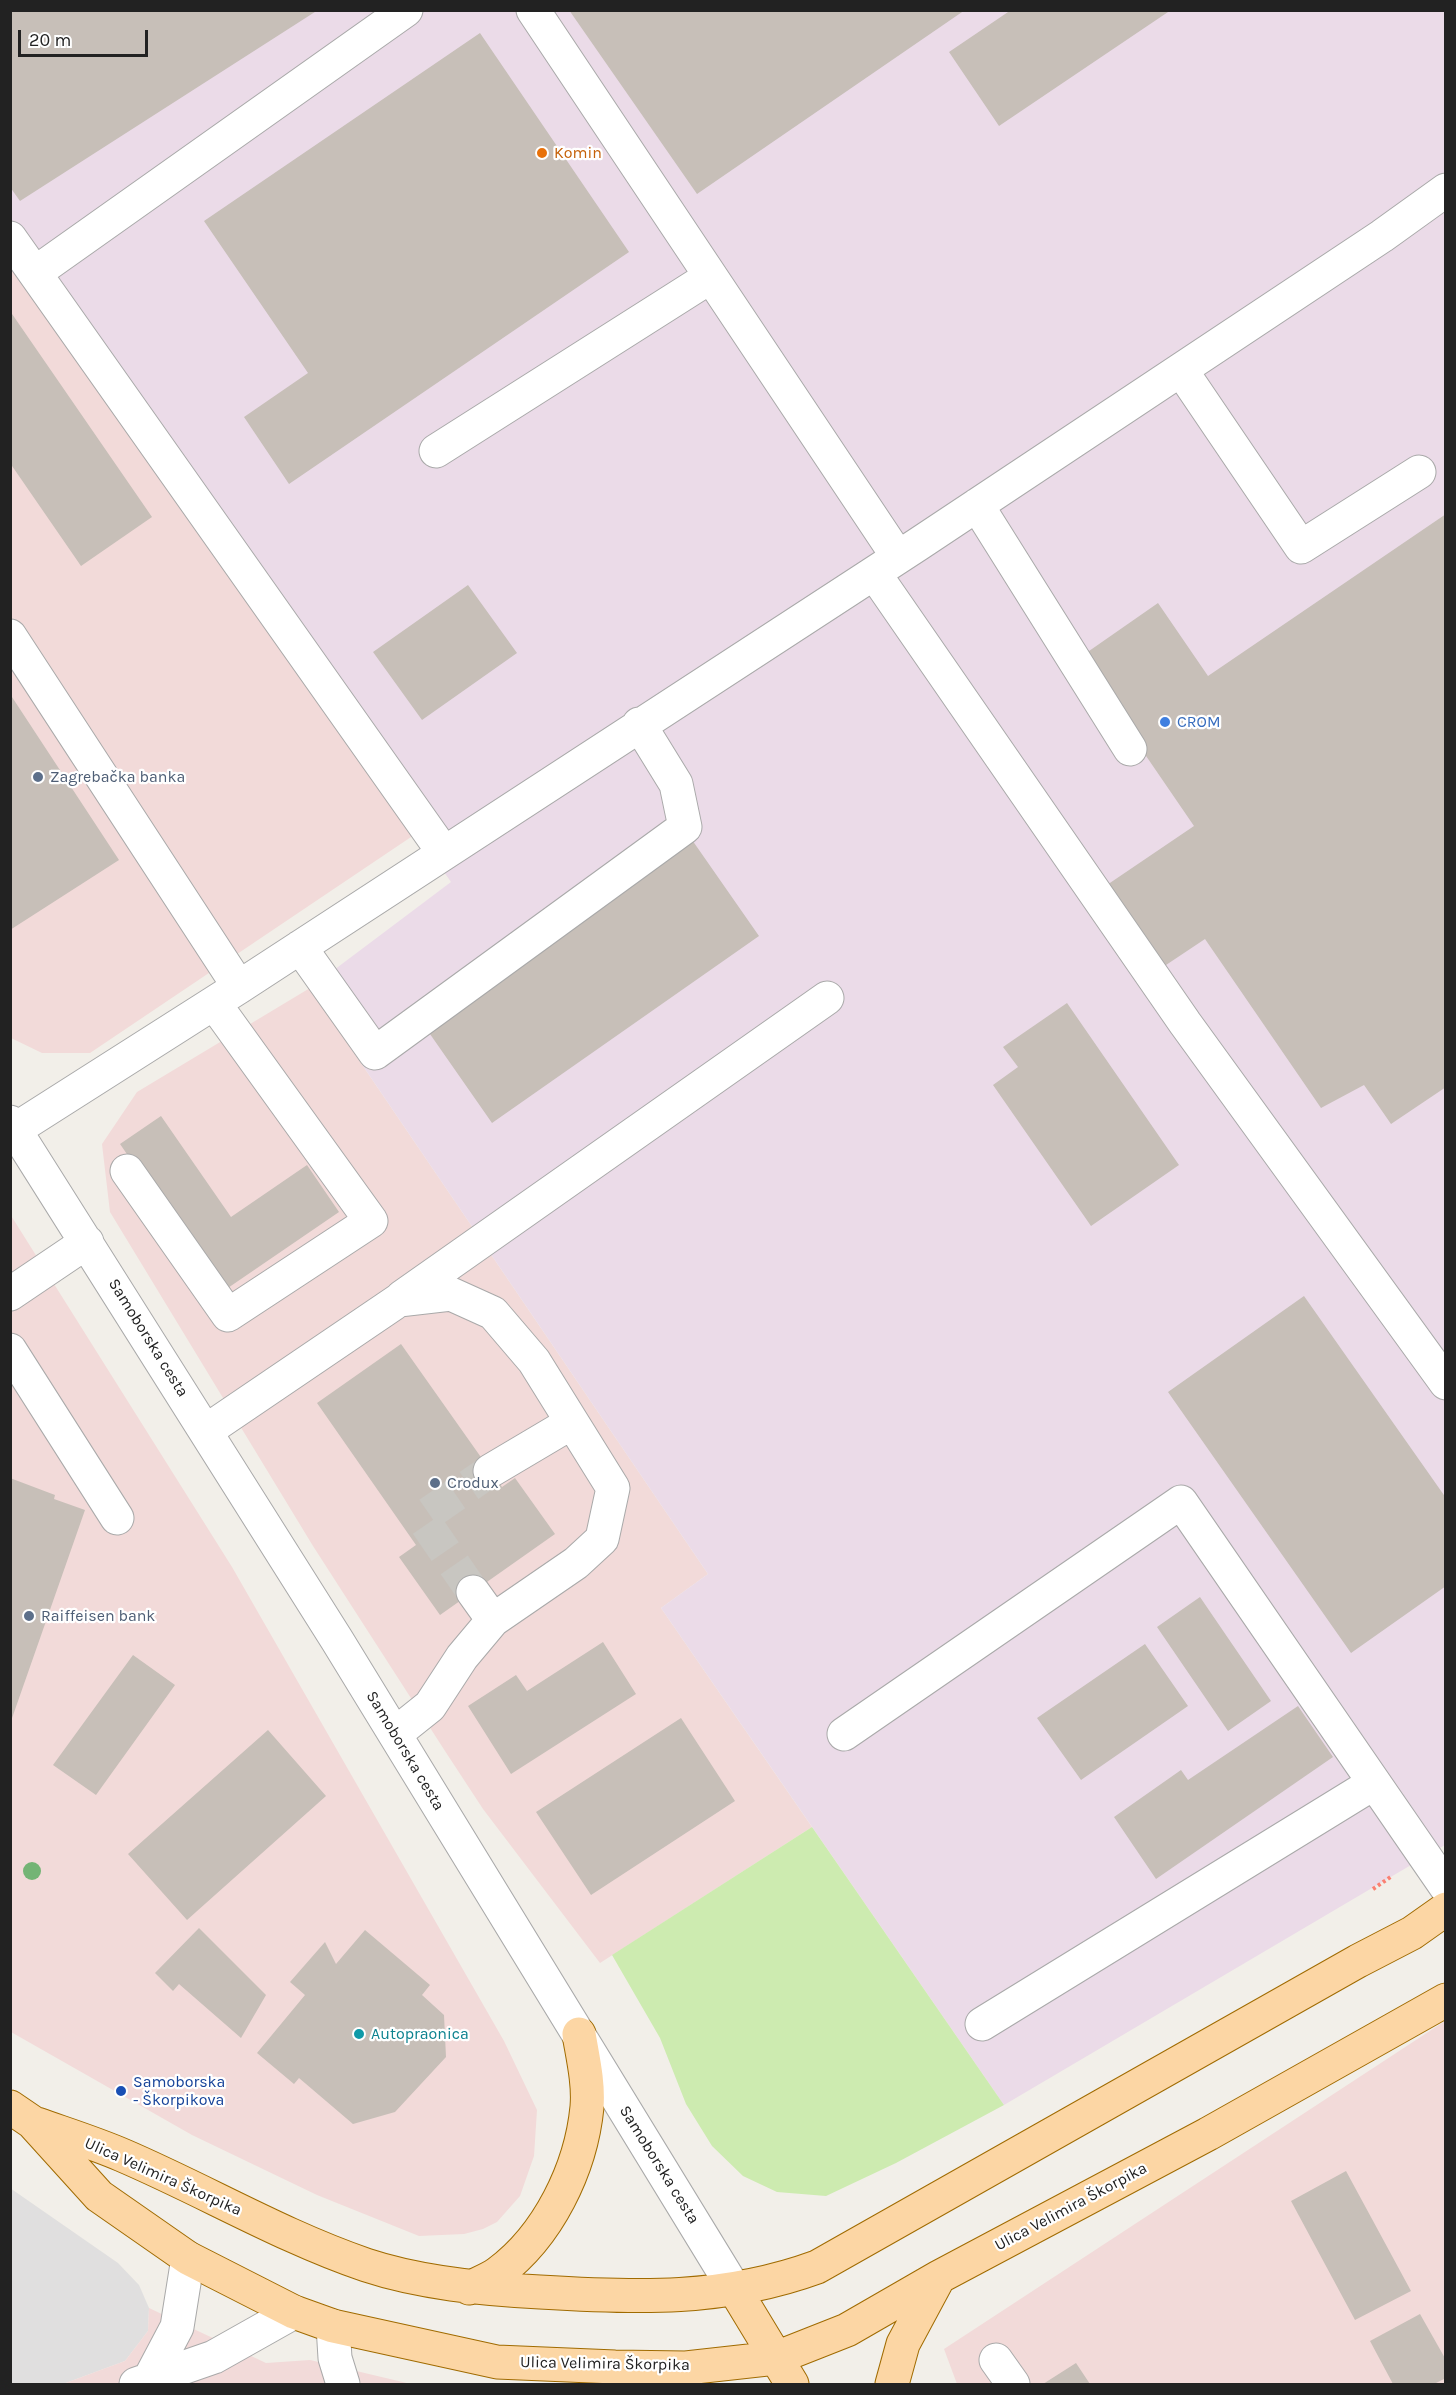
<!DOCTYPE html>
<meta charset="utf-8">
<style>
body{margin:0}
#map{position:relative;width:1456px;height:2395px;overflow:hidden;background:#f2efe9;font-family:Karla,sans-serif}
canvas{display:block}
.frame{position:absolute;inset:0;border:12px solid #222;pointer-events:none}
.scale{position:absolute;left:18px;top:30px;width:130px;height:27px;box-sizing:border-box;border:3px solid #222;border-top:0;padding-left:8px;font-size:18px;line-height:21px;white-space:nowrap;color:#222;-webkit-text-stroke:4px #fff;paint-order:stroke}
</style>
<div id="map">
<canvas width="1456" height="2395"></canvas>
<div class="frame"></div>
<div class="scale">20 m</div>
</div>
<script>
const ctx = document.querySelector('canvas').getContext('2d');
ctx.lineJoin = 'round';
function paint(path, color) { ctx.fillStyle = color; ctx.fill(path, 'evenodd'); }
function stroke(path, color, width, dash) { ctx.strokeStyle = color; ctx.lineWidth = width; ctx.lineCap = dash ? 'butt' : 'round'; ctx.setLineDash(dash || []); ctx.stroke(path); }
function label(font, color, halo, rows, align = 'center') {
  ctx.font = font + ' Karla,sans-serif'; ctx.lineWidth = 4.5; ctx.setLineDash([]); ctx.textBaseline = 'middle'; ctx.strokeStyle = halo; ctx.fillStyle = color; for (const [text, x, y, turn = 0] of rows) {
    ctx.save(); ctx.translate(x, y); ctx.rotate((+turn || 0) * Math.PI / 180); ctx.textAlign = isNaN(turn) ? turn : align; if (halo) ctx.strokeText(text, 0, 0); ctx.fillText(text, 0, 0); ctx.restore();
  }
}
paint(new Path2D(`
 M10,2188l108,75 21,22 10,23 -1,23 -23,30 -62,23h-52z`), '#e0dfdf');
paint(new Path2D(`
 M10,252l407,581 -327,220h-48l-31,-15z
 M310,988l398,586 -47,34 151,219 -212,136 -117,-154 -38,-58 -132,-205 -203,-334 -8,-68 35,-52z
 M10,1214l222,353 272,474 33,69 -3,46 -14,40 -23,26 -14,7 -19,5 -45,2 -102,-41 -125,-60 -181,-103z
 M1445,2021v363h-488l-13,-35z
 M149,2308l117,55 44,-3 101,24h-348l62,-23 23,-30z`), '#f2dad9');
paint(new Path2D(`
 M10,11h1435v1834l-441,260 -343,-497 47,-34 -398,-586 141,-106 -440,-630z`), '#ebdbe8');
paint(new Path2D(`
 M812,1827l192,278 -108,58 -70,33 -49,-4 -34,-16 -31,-30 -26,-42 -26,-66 -48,-83z`), '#cdebb0');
paint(new Path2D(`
 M10,10h308l-298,191 -10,-14z
 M569,10h396l-268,184z
 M1011,10h160l-172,116 -50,-74z
 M480,33l149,219 -340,232 -45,-67 64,-44 -104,-152z
 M10,311l142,206 -71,49 -71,-103z
 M1446,514v573l-55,37 -27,-39 -43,23 -116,-169 -48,32 -56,-82 93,-63 -115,-168 79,-55 50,73z
 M468,585l49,68 -95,67 -49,-68z
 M10,694l109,166 -109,70z
 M690,837l69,99 -267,187 -69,-99z
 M1067,1003l112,162 -88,61 -98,-141 25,-18 -15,-20z
 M161,1116l70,101 76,-52 32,47 -117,80 -102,-148z
 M1304,1296l142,202v88l-95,67 -183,-261z
 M401,1344l101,143 13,-9 40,56 -115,81 -41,-58 17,-12 -99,-142z
 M10,1478l45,17 -1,4 31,11 -74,211z
 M1200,1597l71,104 -43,30 -71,-104z
 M603,1642l33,52 -125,80 -43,-68 48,-31 11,16z
 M1145,1644l43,62 -107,74 -44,-62z
 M133,1655l42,30 -79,110 -43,-30z
 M1298,1706l35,51 -177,122 -42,-62 67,-47 7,10z
 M681,1718l54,83 -144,94 -55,-83z
 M268,1730l58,66 -139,124 -59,-66z
 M199,1928l67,67 -25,43 -62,-54 -6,7 -18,-18z
 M365,1930l65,55 -8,10 22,20 2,42 -51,55 -42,12 -54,-46 -5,6 -37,-31 48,-58 -15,-13 35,-40 11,22z
 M1346,2171l65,120 -56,29 -64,-119z
 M1420,2314l26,46v18l-12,6h-41l-23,-43z
 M1076,2363l14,21h-47z`), '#c7bfb8');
stroke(new Path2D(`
 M473,1592l-51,-74 68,-47`), '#c8c6c1', 33, [33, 16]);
const minor = new Path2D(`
 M533,10l365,547
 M10,238l434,615
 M35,273l371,-263
 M1181,370l120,177 118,-75
 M436,451l274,-174
 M977,505l153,244
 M874,573l311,450 261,360
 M10,636l229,351
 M300,947l75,106 310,-226 -9,-43 -37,-60
 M10,1122l327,518 398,650
 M16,1129l223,-142 678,-442 465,-309 64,-46
 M127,1171l101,144 143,-94 -157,-218
 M10,1294l77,-52
 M402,1297l425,-299
 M10,1350l107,168
 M206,1431l193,-131 52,-6 42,19 41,48 79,127 -11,51 -26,24 -83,57 -31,37 -32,49 -35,28
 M490,1471l81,-48
 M473,1592l20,28
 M844,1734l337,-232 265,385
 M982,2024l392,-241
 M333,2326l2,32 8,26
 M996,2360l17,24
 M149,2380l28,-53 11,-69
 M136,2384l78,-27 80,-45`);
const major = new Path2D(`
 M10,2107l22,15 67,74 89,62 106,54 39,14 164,36 118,5 71,1 90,-10 71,-28 92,-53 269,-143 238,-134
 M37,2124c28,10 57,19 85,31 82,35 159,81 244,110 54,18 117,24 174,27 97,6 184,9 277,-25l541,-306 54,-28 34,-24
 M469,2288c10,-5 21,-9 29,-15 50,-37 83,-104 89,-166 2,-24 -4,-49 -8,-73
 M735,2290l57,94
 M892,2384l11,-40 36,-67`);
stroke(minor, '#a9a9a9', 35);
stroke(major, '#a06b00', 35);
stroke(new Path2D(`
 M1373,1889l19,-13`), '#fa8072', 4, [3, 3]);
stroke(minor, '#fff', 33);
stroke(major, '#fcd6a4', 33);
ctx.fillStyle = '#74b475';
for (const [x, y] of [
 [32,1871]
]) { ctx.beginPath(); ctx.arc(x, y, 9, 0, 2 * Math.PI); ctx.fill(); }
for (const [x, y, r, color] of [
 [542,153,6,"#e8710a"],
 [1165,722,6,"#3f7fe0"],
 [38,777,6,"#5c6f8a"],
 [435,1483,6,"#5c6f8a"],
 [29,1616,6,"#5c6f8a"],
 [359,2034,6,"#0f9aa8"],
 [121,2091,6,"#1a4fb4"]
]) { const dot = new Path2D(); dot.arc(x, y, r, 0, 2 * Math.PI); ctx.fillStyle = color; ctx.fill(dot); stroke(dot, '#fff', 2); }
label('16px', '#c56008', '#fff', [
 ["Komin",554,153]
], 'left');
label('16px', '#366cbe', '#fff', [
 ["CROM",1177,722]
], 'left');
label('16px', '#4e5e75', '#fff', [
 ["Zagrebačka banka",50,777],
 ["Crodux",447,1483],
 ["Raiffeisen bank",41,1616]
], 'left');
label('16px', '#222', '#fff', [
 ["Samoborska cesta",148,1338,58],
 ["Samoborska cesta",405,1751,59],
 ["Samoborska cesta",659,2165,58],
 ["Ulica Velimira Škorpika",163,2177,24],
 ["Ulica Velimira Škorpika",1071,2207,-28],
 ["Ulica Velimira Škorpika",605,2364,1]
]);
label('16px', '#0d838f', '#fff', [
 ["Autopraonica",371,2034]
], 'left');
label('16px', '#164399', '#fff', [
 ["Samoborska",133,2082],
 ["- Škorpikova",133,2100]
], 'left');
</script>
